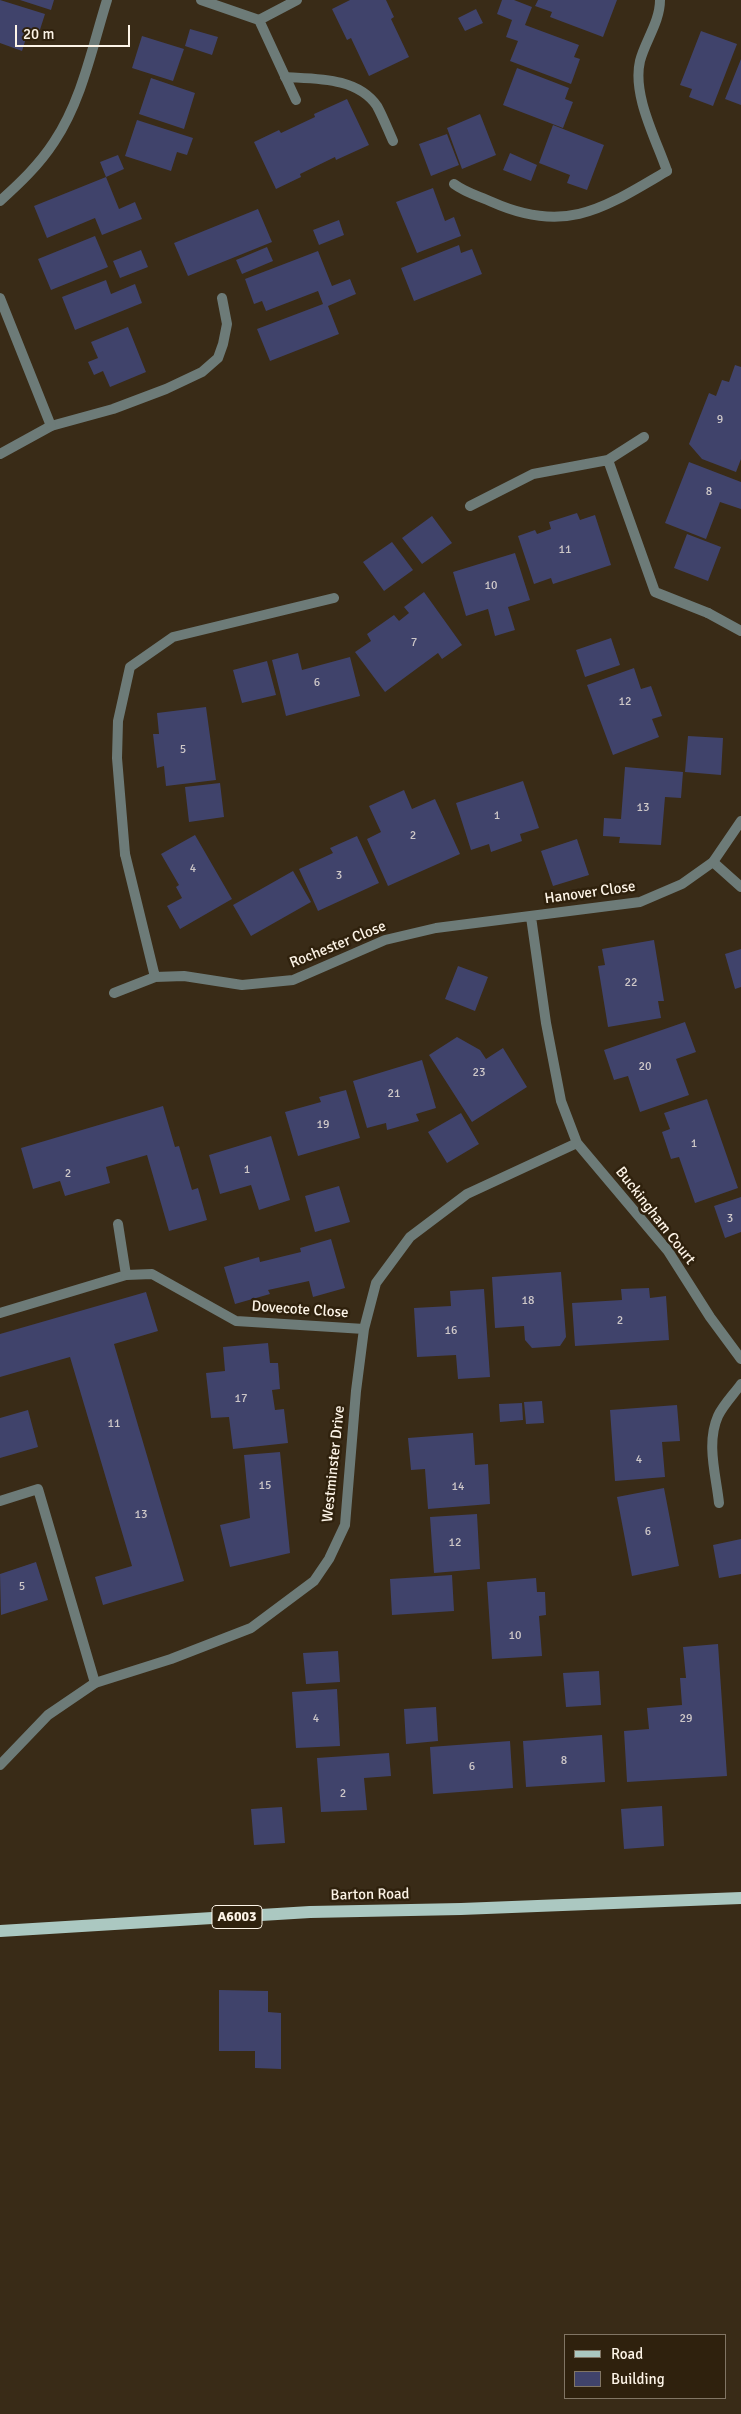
<!DOCTYPE html>
<html>
<head>
<meta charset="utf-8">
<style>
	body { margin:0 }
	#map { position:relative; width:741px; height:2414px; overflow:hidden; background:#392b17; font-family:Signika,sans-serif }
	canvas { display:block }
	.legend { position:absolute; left:564px; top:2334px; width:162px; height:65px; box-sizing:border-box; background:#2f210d; border:1px solid #817564; margin:0; padding:6px 9px; list-style:none; font-size:15px; color:#fdf4e7 }
	.legend li { display:flex; align-items:center; gap:10px; height:25px }
	.legend b { width:25px; border:1px solid #817564 }
	.scale { position:absolute; left:15px; top:25px; width:115px; height:22px; box-sizing:border-box; border:2px solid #fdf4e7; border-top:0; padding-left:6px; font-size:15px; line-height:18px; white-space:nowrap; color:#fdf4e7; -webkit-text-stroke:4px #2f210d; paint-order:stroke }
</style>
</head>
<body>
<div id="map">
<canvas width="741" height="2414"></canvas>
<ul class="legend">
<li><b style="height:6px;background:#abc8c1"></b>Road</li>
<li><b style="height:14px;background:#40436b"></b>Building</li>
</ul>
<div class="scale">20 m</div>
</div>
<script>
const g = document.querySelector('canvas').getContext('2d');
g.lineJoin = 'round';
function fillPath(path, color) { g.fillStyle = color; g.fill(path, 'evenodd'); }
function stroke(path, color, width, dash) { g.strokeStyle = color; g.lineWidth = width; g.lineCap = dash ? 'butt' : 'round'; g.setLineDash(dash || []); g.stroke(path); }
function drawText(font, color, halo, rows, align = 'center') {
  g.font = font + ' Signika,sans-serif'; g.lineWidth = 5; g.setLineDash([]); g.textBaseline = 'middle'; g.strokeStyle = halo; g.fillStyle = color; for (const [text, x, y, turn = 0] of rows) {
    g.save(); g.translate(x, y); g.rotate((+turn || 0) * Math.PI / 180); g.textAlign = isNaN(turn) ? turn : align; if (halo) g.strokeText(text, 0, 0); g.fillText(text, 0, 0); g.restore();
  }
}
fillPath(new Path2D(`
	M0 0 45 14 37 39 27 35 22 51 0 43Z
	M20 0H54L51 10Z
	M350 0H386L394 17 391 19 409 57 369 76 351 38 347 40 332 9Z
	M502 0H514L532 7 525 25 579 45 574 57 580 59 571 84 510 61 518 41 506 37 512 20 497 14Z
	M538 0H617L603 37 550 17 552 12 535 6Z
	M476 9 483 23 465 31 458 18Z
	M190 29 218 37 212 55 185 46Z
	M701 31 737 44 713 106 689 97 692 89 680 85Z
	M142 36 184 49 173 81 132 68Z
	M741 59V105L725 99Z
	M517 68 569 88 565 99 573 102 563 128 503 105Z
	M151 78 195 93 184 129 139 114Z
	M347 99 369 145 336 160 335 157 300 174 301 177 276 189 254 142 279 130 281 133 315 117 314 114Z
	M480 114 496 155 462 169 447 128Z
	M137 120 193 138 187 155 177 152 171 171 125 156Z
	M553 125 604 145 587 190 567 183 570 175 539 163Z
	M447 134 459 165 431 176 419 144Z
	M510 153 537 165 531 181 503 170Z
	M118 155 124 169 106 177 100 162Z
	M106 177 119 209 135 202 142 219 102 235 95 218 47 238 34 206Z
	M433 188 445 221 454 217 461 236 417 253 396 202Z
	M258 209 272 242 188 276 174 243Z
	M339 220 344 235 319 245 313 230Z
	M95 236 108 267 51 290 38 259Z
	M459 245 461 253 472 249 482 274 414 301 401 268Z
	M267 247 273 261 242 274 236 260Z
	M141 250 148 267 120 278 113 261Z
	M318 251 332 286 350 279 356 294 328 306 339 334 270 361 257 329 323 304 318 291 266 311 262 301 254 304 245 279Z
	M106 280 111 294 135 284 142 303 75 330 62 297Z
	M128 327 146 372 110 387 103 371 94 375 88 362 98 358 91 342Z
	M735 365 741 367V459L736 472 702 459 689 444 709 393 716 396 722 380 729 382Z
	M689 462 741 482V509L720 502 706 539 665 523Z
	M577 513 580 520 595 515 611 565 553 584 551 578 534 584 518 536 535 530 537 534 551 529 549 522Z
	M432 516 452 543 422 564 402 538Z
	M687 534 721 547 708 581 674 568Z
	M392 542 413 570 384 591 363 562Z
	M515 553 530 600 508 607 515 630 495 636 488 609 466 616 453 572Z
	M424 592 462 645 442 659 438 653 385 692 355 652 371 641 367 634 394 615 399 621 409 613 404 607Z
	M611 638 620 665 585 677 576 650Z
	M298 653 302 670 350 657 360 696 286 716 272 660Z
	M267 661 276 695 242 703 233 670Z
	M634 668 641 689 651 686 662 716 652 719 659 737 613 755 587 685Z
	M206 707 216 780 166 786 164 766 157 768 153 734H159L157 713Z
	M688 736 723 738 721 775 685 772Z
	M625 767 683 772 681 798 665 797 661 845 619 843 620 837 603 836 604 818 621 819Z
	M523 781 539 828 520 834 522 841 491 852 489 844 471 850 456 803Z
	M220 783 224 817 189 822 185 787Z
	M404 790 412 809 435 799 460 854 388 886 367 839 381 832 369 806Z
	M195 835 232 899 180 929 167 906 182 898 176 887 179 885 161 854Z
	M357 836 379 883 318 911 299 869 333 853 330 848Z
	M577 839 589 875 553 886 541 851Z
	M293 871 311 902 251 936 233 905Z
	M654 940 664 1001H658L661 1018 608 1027 598 966 605 965 602 949Z
	M741 949V987L735 989 725 954Z
	M458 966 488 977 475 1011 445 999Z
	M685 1022 696 1052 676 1059 689 1095 640 1112 628 1076 614 1080 604 1050Z
	M457 1037 480 1050 486 1059 503 1048 527 1087 472 1122 429 1055Z
	M422 1060 436 1108 416 1114 419 1121 387 1130 386 1123 367 1128 353 1081Z
	M346 1090 360 1138 298 1156 285 1112 321 1102 319 1097Z
	M707 1099 738 1188 695 1203 679 1157 671 1159 662 1132 670 1129 664 1113Z
	M163 1106 175 1147 179 1146 192 1190 198 1188 207 1220 169 1231 147 1155 106 1167 110 1183 65 1196 60 1181 33 1189 21 1148Z
	M461 1113 479 1144 447 1163 428 1132Z
	M271 1136 290 1200 259 1210 251 1185 220 1194 209 1155Z
	M339 1186 350 1222 315 1232 305 1196Z
	M741 1197V1232L725 1238 714 1206Z
	M331 1239 345 1288 313 1297 309 1281 268 1290 270 1294 235 1304 224 1267 259 1257 260 1262 301 1252 300 1248Z
	M561 1272 566 1337 560 1346 532 1348 525 1340 524 1326 495 1328 492 1277Z
	M649 1288 650 1298 666 1296 669 1340 575 1346 572 1303 622 1300 621 1289Z
	M484 1289 490 1377 458 1379 456 1355 417 1357 414 1308 451 1306 450 1291Z
	M146 1292 158 1331 114 1344 184 1581 103 1605 95 1577 132 1566 70 1357 0 1377V1334Z
	M268 1343 270 1363H278L280 1389 272 1390 275 1410 284 1409 288 1443 233 1449 229 1417 211 1418 206 1373 225 1371 223 1347Z
	M542 1401 544 1423 526 1424 524 1402Z
	M522 1403 523 1420 500 1422 499 1404Z
	M677 1405 680 1441 662 1442 665 1477 615 1481 610 1410Z
	M28 1410 38 1447 0 1458V1418Z
	M473 1433 475 1465 488 1464 490 1504 428 1509 425 1469 411 1470 408 1438Z
	M280 1452 290 1553 230 1567 220 1525 250 1518 244 1455Z
	M664 1488 679 1566 632 1576 617 1497Z
	M477 1514 480 1569 434 1573 430 1517Z
	M741 1539V1574L719 1578 713 1545Z
	M36 1562 48 1600 1 1615 0 1574Z
	M452 1575 454 1611 392 1615 390 1579Z
	M536 1578 537 1592H545L546 1615 539 1616 542 1656 492 1659 487 1582Z
	M718 1644 727 1776 627 1782 624 1731 649 1729 647 1708 682 1705 680 1678H686L683 1647Z
	M338 1651 340 1682 306 1684 303 1653Z
	M599 1671 601 1705 566 1707 563 1673Z
	M337 1689 340 1746 296 1748 292 1692Z
	M436 1707 438 1741 406 1744 404 1709Z
	M602 1735 605 1782 526 1787 523 1741Z
	M510 1741 513 1788 433 1794 430 1747Z
	M389 1753 391 1776 364 1778 367 1810 321 1812 317 1758Z
	M662 1806 664 1846 624 1849 621 1809Z
	M282 1807 285 1843 254 1845 251 1809Z
	M219 1990 268 1991V2012L281 2013V2069L255 2068V2051H219Z`), '#40436b');
stroke(new Path2D(`
	M285 77C316 79 357 77 377 106 383 117 388 130 393 141
	M454 184C466 193 479 196 492 202 566 235 604 208 667 171
	M0 454 51 426 113 409 166 389 202 372 218 358 223 344 227 324 222 298
	M608 460 655 592 708 613
	M470 506 533 474 608 460 644 437
	M125 854 117 758 118 721 130 667 173 637 334 598
	M713 862 741 887
	M0 1313 126 1275 118 1224
	M0 1501 38 1489 95 1683
	M719 1503C716 1475 706 1443 718 1416 723 1405 734 1394 741 1384`), '#6d7b78', 10);
stroke(new Path2D(`
	M201 0 259 20 296 100
	M660 0C660 22 645 41 640 61 632 95 656 139 667 171
	M259 20 297 0
	M0 201C20 183 39 165 54 142 82 100 92 48 107 0
	M0 298 51 426
	M708 613 741 631
	M125 854 155 977
	M531 917 546 1023 561 1101 577 1143 668 1251 710 1317 741 1359
	M114 993 155 977 184 976 242 985 293 980 385 940 436 928 640 902 682 884 713 862 741 821
	M126 1275 152 1274 236 1321 364 1329
	M0 1765 48 1715 95 1683 171 1659 251 1628 314 1581 329 1559 345 1525 356 1391 364 1329 376 1283 410 1237 467 1194 577 1143`), '#6d7b78', 10);
stroke(new Path2D(`
	M0 1931 310 1912 461 1909 741 1898`), '#abc8c1', 12);
drawText('12px', '#cec8c8', null, [
	["9",720,420],
	["8",709,492],
	["11",565,550],
	["10",491,586],
	["7",414,643],
	["6",317,683],
	["12",625,702],
	["5",183,750],
	["13",643,808],
	["1",497,816],
	["2",413,836],
	["4",193,869],
	["3",339,876],
	["22",631,983],
	["20",645,1067],
	["23",479,1073],
	["21",394,1094],
	["19",323,1125],
	["1",694,1144],
	["1",247,1170],
	["2",68,1174],
	["3",730,1219],
	["18",528,1301],
	["2",620,1321],
	["16",451,1331],
	["17",241,1399],
	["11",114,1424],
	["4",639,1460],
	["15",265,1486],
	["14",458,1487],
	["13",141,1515],
	["6",648,1532],
	["12",455,1543],
	["5",22,1587],
	["10",515,1636],
	["4",316,1719],
	["29",686,1719],
	["8",564,1761],
	["6",472,1767],
	["2",343,1794]
]);
for (const [x, y, w] of [
	[237,1917,50]
]) { const box = new Path2D(); box.roundRect(x - w / 2, y - 11.5, w, 23, 4); g.fillStyle = '#2f210d'; g.fill(box); stroke(box, '#fdf4e7', 1); }
drawText('bold 14px', '#fdf4e7', null, [
	["A6003",237,1917]
]);
drawText('15px', '#fdf4e7', '#2f210d', [
	["Hanover Close",590,893,-8],
	["Rochester Close",338,945,-22],
	["Buckingham Court",655,1216,52],
	["Dovecote Close",300,1310,4],
	["Westminster Drive",334,1464,-84],
	["Barton Road",370,1895,-1]
]);
</script>
</body>
</html>
